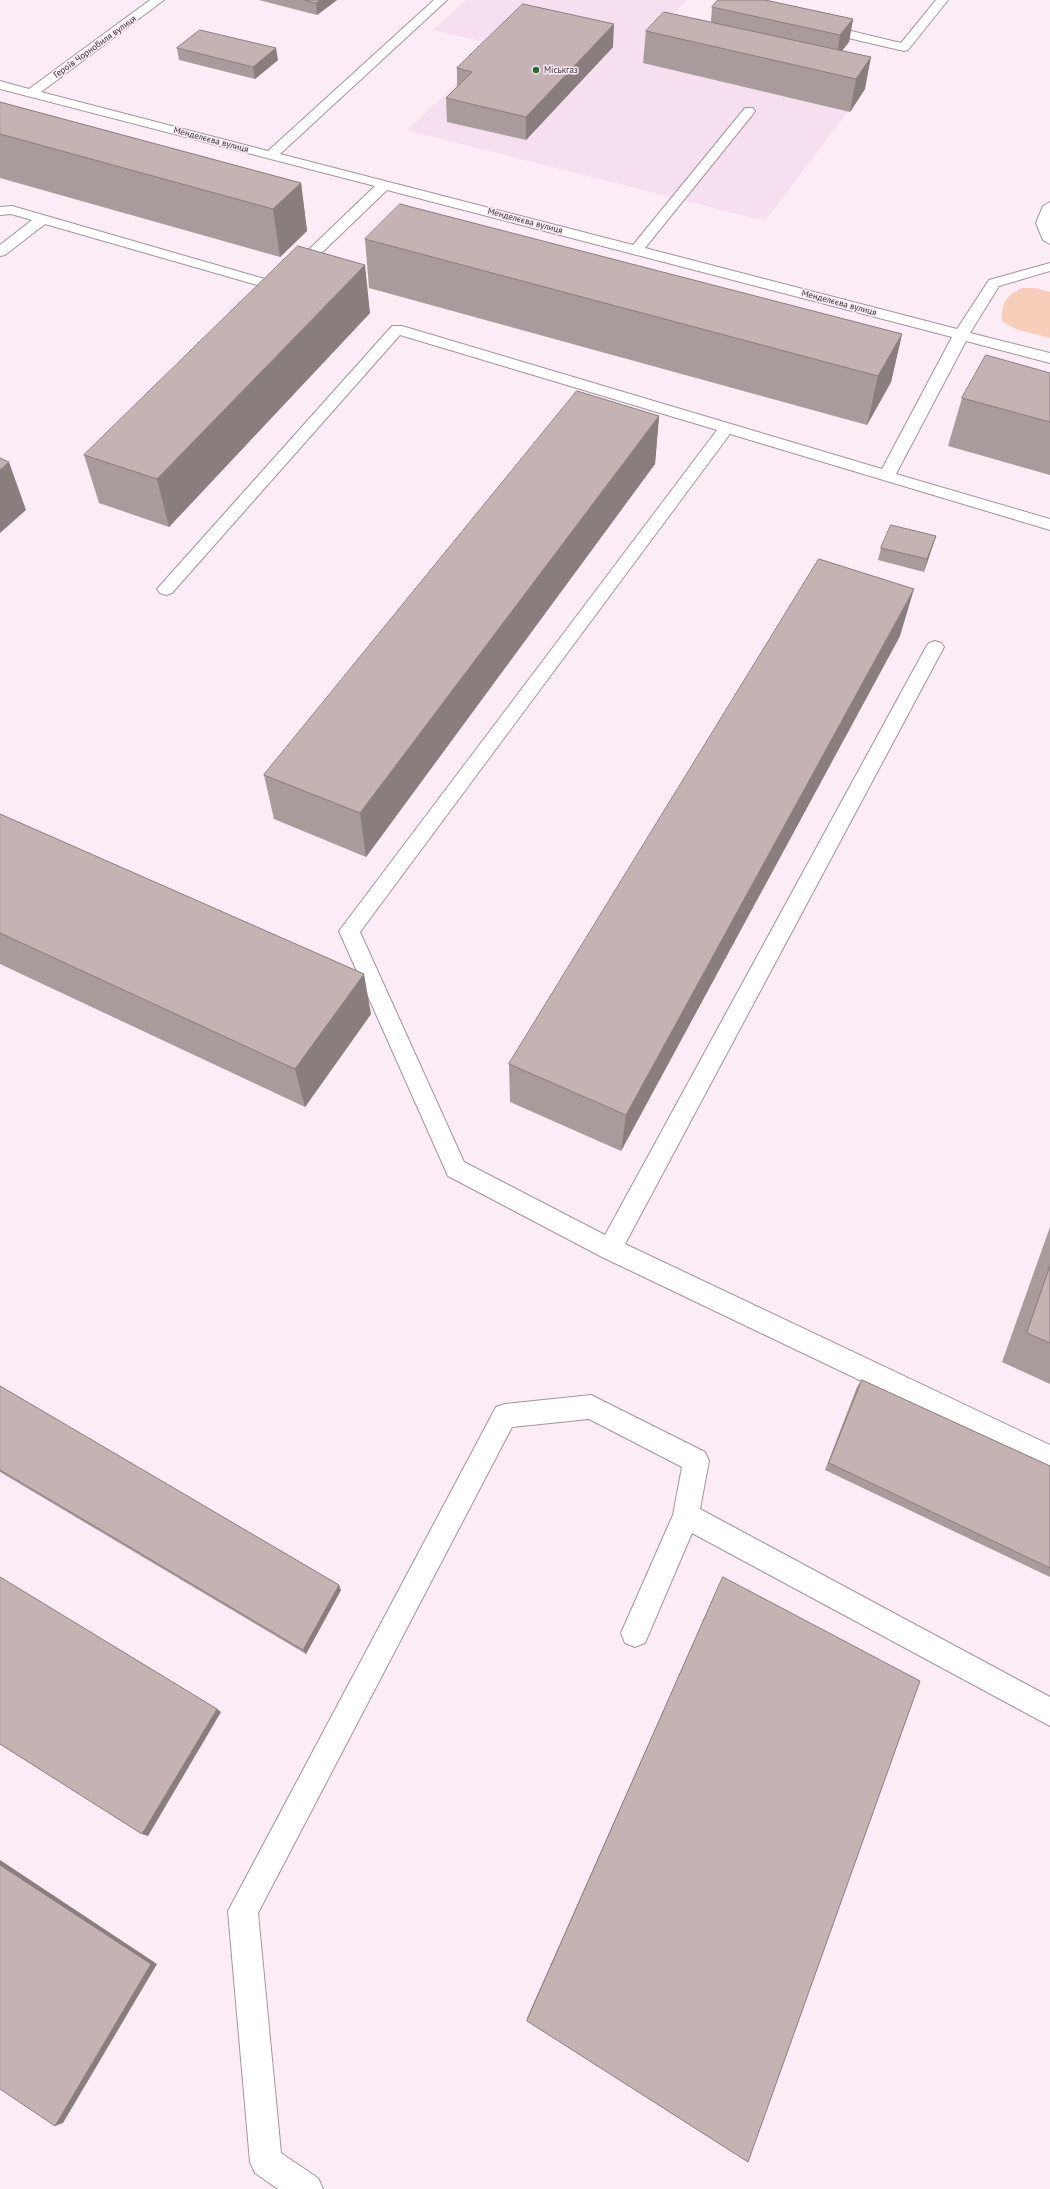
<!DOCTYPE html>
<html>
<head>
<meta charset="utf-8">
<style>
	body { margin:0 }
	canvas { display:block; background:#fcecf6 }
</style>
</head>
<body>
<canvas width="1050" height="2189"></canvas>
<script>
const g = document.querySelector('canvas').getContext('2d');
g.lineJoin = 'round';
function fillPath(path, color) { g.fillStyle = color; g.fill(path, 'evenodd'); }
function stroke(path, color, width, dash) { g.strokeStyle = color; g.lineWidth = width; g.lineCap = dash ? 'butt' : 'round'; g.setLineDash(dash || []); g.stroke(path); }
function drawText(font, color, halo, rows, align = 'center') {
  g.font = font + ' "PT Sans",sans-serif'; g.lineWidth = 3; g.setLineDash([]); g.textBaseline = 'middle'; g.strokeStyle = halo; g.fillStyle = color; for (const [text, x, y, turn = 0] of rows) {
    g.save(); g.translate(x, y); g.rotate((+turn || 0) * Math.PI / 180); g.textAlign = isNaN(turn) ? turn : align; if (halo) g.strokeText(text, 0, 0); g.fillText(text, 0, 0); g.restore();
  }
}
fillPath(new Path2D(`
	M466 0H687L648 40 865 89 765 221 407 130 497 45 433 30Z`), '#f6dfee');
fillPath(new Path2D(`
	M1023 288H1035L1050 292V338L1018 330 1002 321C1001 303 1006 295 1023 288Z`), '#f8ceba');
const minor = new Path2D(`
	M150 0H164L41 92 268 151 434 0H447L280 154 633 245 745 108H753L755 111 753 114 645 248 957 329 989 280 1050 263V271L999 286 970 333 1050 353V363L966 341 896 474 1050 519V530L730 434 360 932 464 1162 605 1235 926 647 929 643 935 641 941 643 944 647 625 1244 1050 1445V1471L602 1257 448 1176 339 931 717 430 400 335 172 593 166 595 160 593 157 589 392 326H402L882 469 952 337 387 190 283 290 278 291 45 224 5 255 0 256V245L32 220 11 214 0 215V207L12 206 275 282 375 186 0 89V81L29 89Z
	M936 0H948L908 50 904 51 818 31 816 28 822 24 901 43Z
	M1050 202V244L1043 240 1036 223 1043 206Z
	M591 1395 705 1452 709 1461 700 1509 1050 1697V1726L692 1533 645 1643 635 1647 625 1643 621 1633 673 1515 682 1467 589 1419 512 1427 258 1913 281 2153 318 2178 323 2189H278L255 2173 250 2162 228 1911 496 1407 505 1404Z`);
stroke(minor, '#a4959e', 2);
fillPath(minor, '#fff');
fillPath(new Path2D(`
	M259 0H337L317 15Z
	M712 7 853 19 849 42 842 51 865 89 850 112 643 63 646 31 711 22Z
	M613 47 526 140 447 122 446 98 457 87V68Z
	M177 48 278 60 255 79 179 60Z
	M0 102 301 183 307 231 280 257 0 178Z
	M365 239 902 334 891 382 867 425 369 288Z
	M370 313 169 527 99 503 84 455Z
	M1050 373V475L948 446 962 398Z
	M659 416 655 464 366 857 274 819 264 775Z
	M936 536 924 572 878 560 881 548Z
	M900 636 621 1151 510 1102 509 1064Z
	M0 814 371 1014 305 1107 0 964Z
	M1050 1227V1384L1002 1362Z
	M862 1380 1050 1466V1577L825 1470 857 1387Z
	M0 1386 341 1590 306 1654 0 1472Z
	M723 1577 527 2021V2018L718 1587Z`), '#a99a9b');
fillPath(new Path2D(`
	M320 0H337L317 15 316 3Z
	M853 19 849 42 836 58 840 35Z
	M614 24 613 47 526 140V117Z
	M276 48 278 60 255 79 253 67Z
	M871 57 865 89 850 112 856 79Z
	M301 183 307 231 280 257 273 209Z
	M365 265 370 313 169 527 157 479Z
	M902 334 891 382 867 425 878 376Z
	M659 416 655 464 366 857 360 813Z
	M9 462 26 510 0 533V470Z
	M936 536 924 572 927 559Z
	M914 589 900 636 621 1151 626 1115Z
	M364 974 371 1014 305 1107 295 1069Z
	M339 1585 341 1590 306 1654 303 1650Z
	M217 1709 221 1712 148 1836 142 1834Z
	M0 1860 157 1964 63 2123 55 2126 0 1865Z`), '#8a7d7e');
const building = new Path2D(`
	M305 0H320L316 3Z
	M718 0H765L853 19 840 35 712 7Z
	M523 4 614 24 526 117 446 98 472 72 457 68Z
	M664 12 871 57 856 79 646 31Z
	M200 30 276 48 253 67 177 48Z
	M0 102 301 183 273 209 0 134Z
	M400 204 902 334 878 376 365 239Z
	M298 246 365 265 157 479 84 455Z
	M986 355 1050 373V422L962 398Z
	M577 391 659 416 360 813 264 775Z
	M0 458 9 462 0 470Z
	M891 525 936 536 927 559 881 548Z
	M819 559 914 589 626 1115 509 1064Z
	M0 814 364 974 295 1069 0 933Z
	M1050 1266V1343L1027 1333Z
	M862 1380 1050 1466V1568L829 1463Z
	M0 1386 339 1585 303 1650 0 1470Z
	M0 1577 217 1709 142 1834 0 1744Z
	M723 1577 920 1681 748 2162 527 2021Z
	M0 1865 151 1964 55 2126 0 2089Z`);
fillPath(building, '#c5b3b4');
stroke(building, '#8a7d7e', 1);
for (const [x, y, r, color] of [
	[536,70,4,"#276933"]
]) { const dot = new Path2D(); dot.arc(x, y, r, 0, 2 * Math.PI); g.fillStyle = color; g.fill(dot); stroke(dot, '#fcecf6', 1.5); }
drawText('9px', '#383236', '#fcecf6', [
	["Героїв Чорнобиля вулиця",95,47,-36],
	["Менделєєва вулиця",211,140,15],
	["Менделєєва вулиця",525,221,15],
	["Менделєєва вулиця",839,303,15]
]);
drawText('9px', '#383236', '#fcecf6', [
	["Міськгаз",544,70]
], 'left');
</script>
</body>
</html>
